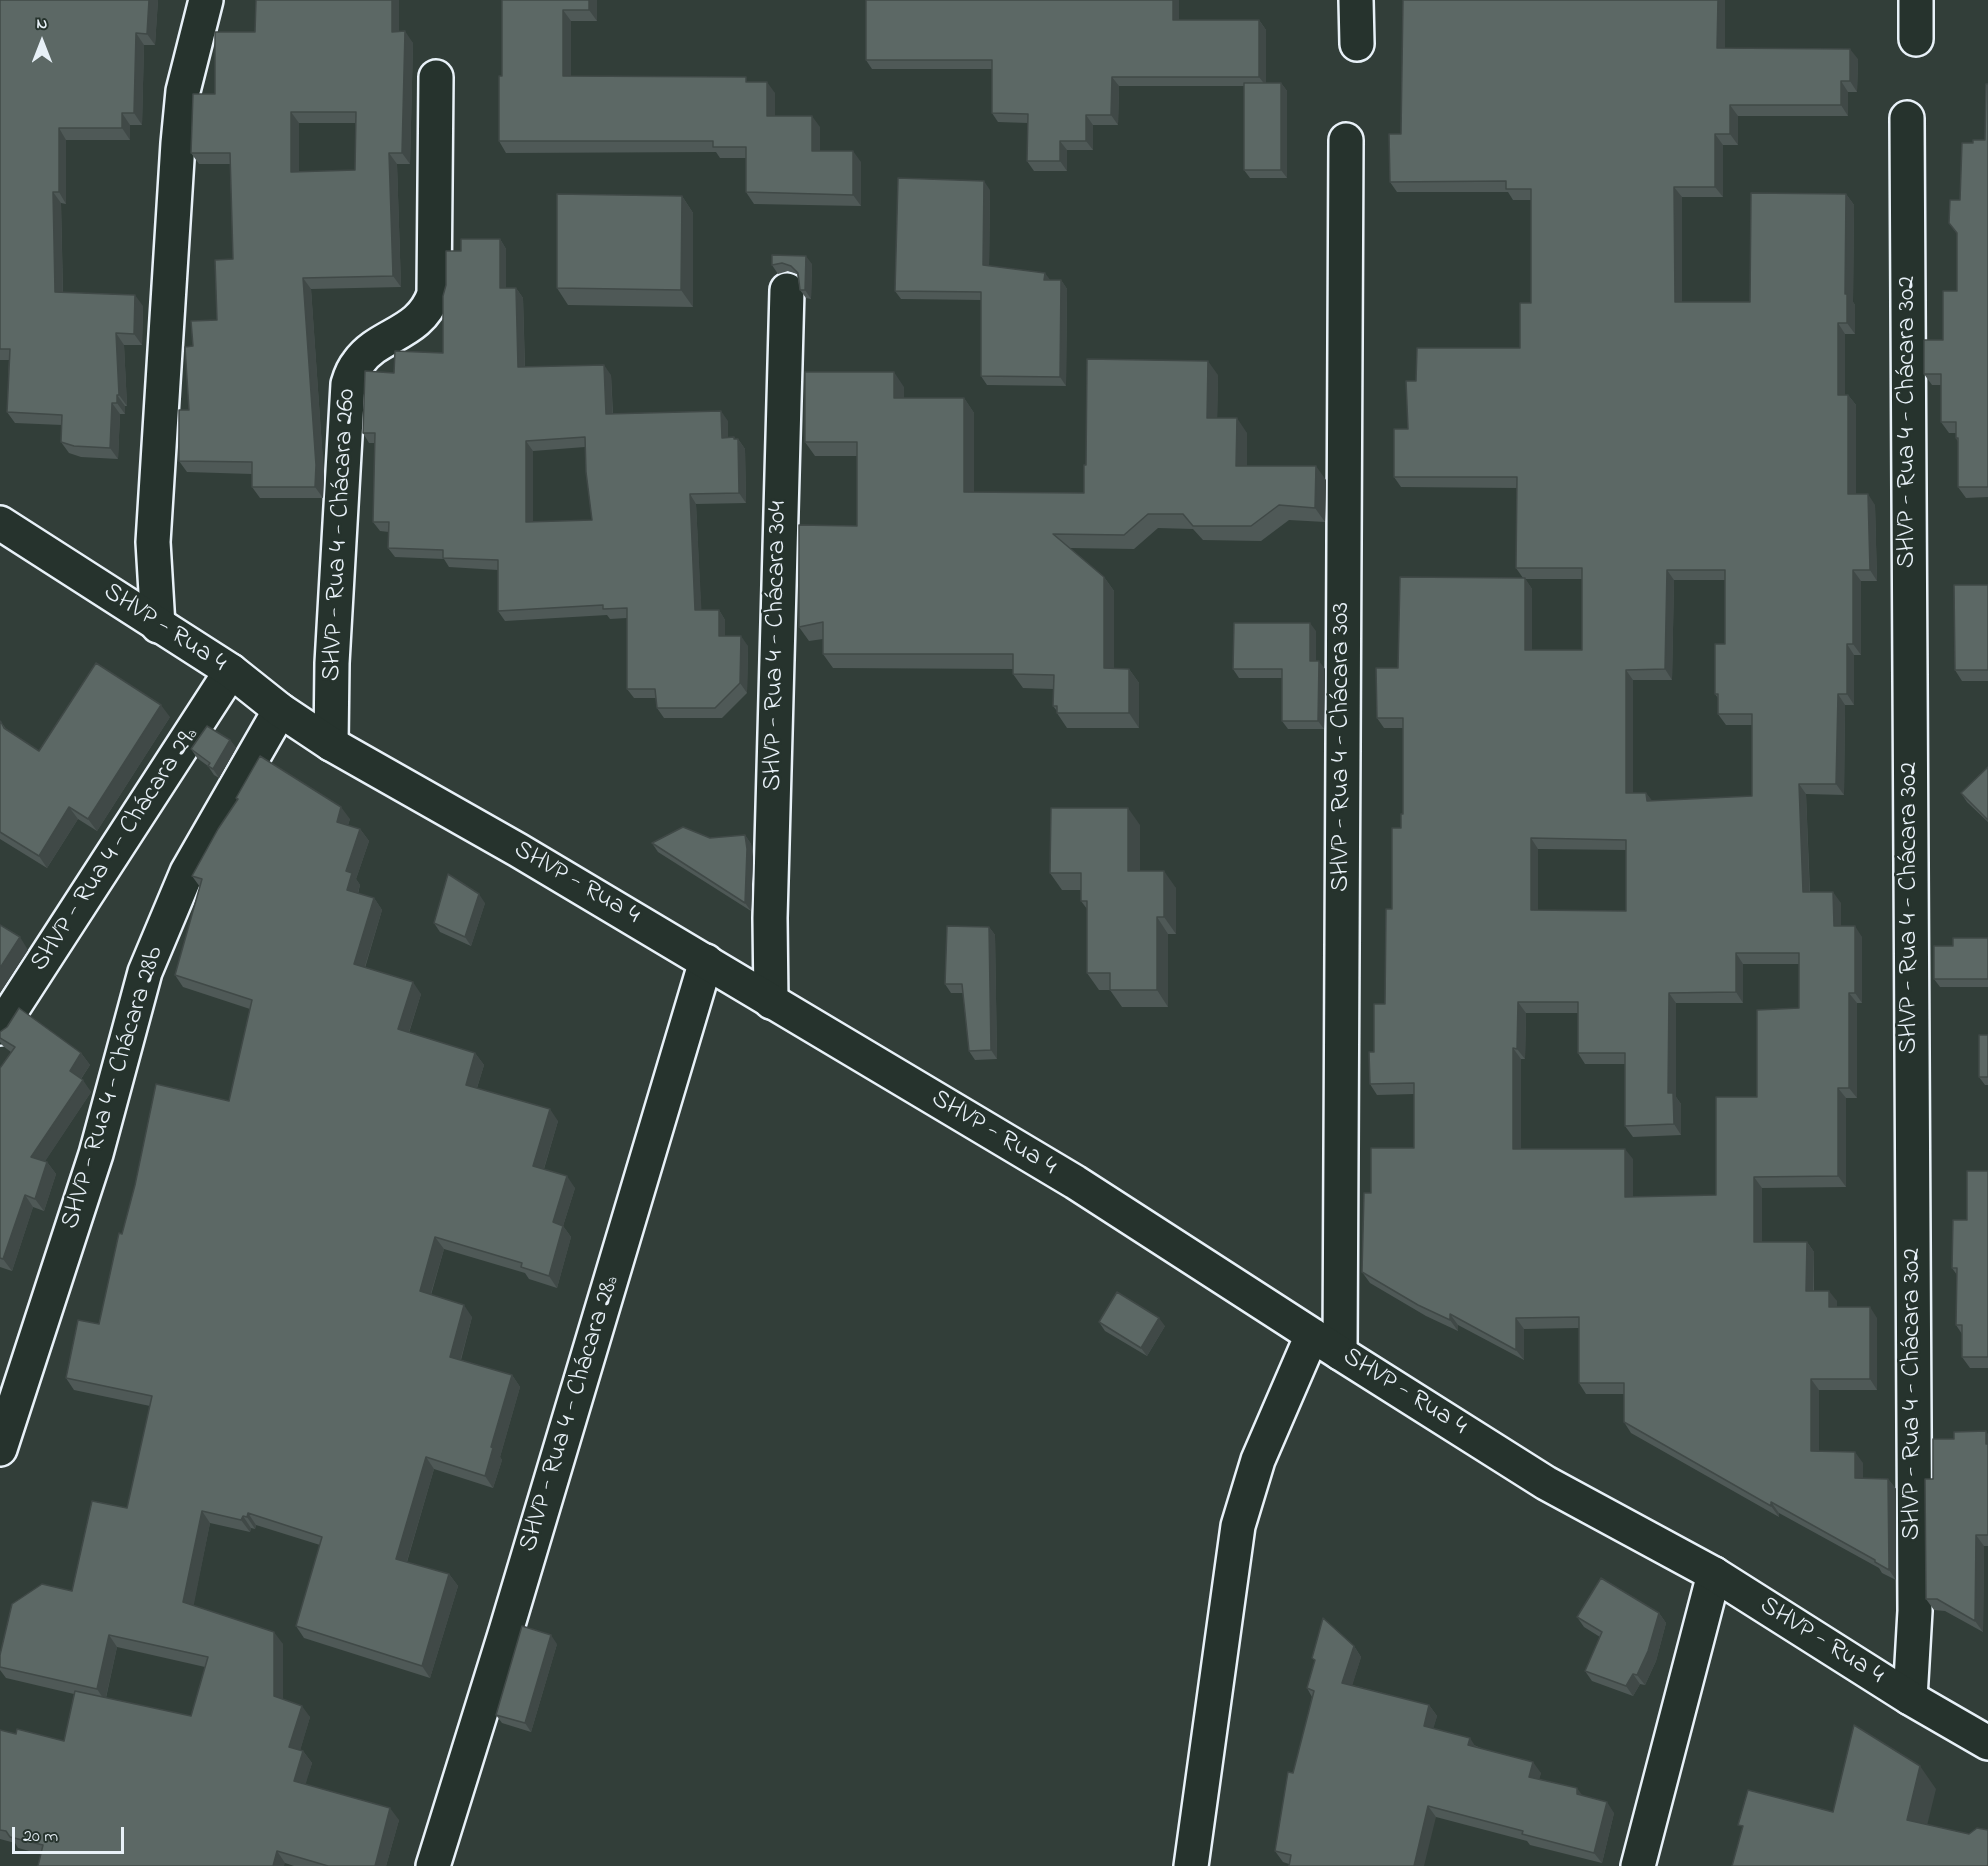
<!DOCTYPE html>
<html>
<head>
<meta charset="utf-8">
<style>
	body { margin:0 }
	#map { position:relative; width:1988px; height:1866px; overflow:hidden; background:#323e39; font-family:"Indie Flower",sans-serif }
	canvas { display:block }
	.north { position:absolute; left:12px; top:12px; width:60px; height:60px; -webkit-text-stroke:4px #26332d; paint-order:stroke; rotate:0deg; font-size:16px; font-weight:700; line-height:24px; text-align:center; color:#e8f1f8 }
	.north::after { content:''; display:block; margin:auto; width:21px; height:27px; background:#e8f1f8; clip-path:polygon(50% 0,100% 100%,50% 72%,0 100%) }
	.scale { position:absolute; left:12px; top:1827px; width:112px; height:27px; box-sizing:border-box; border:3px solid #e8f1f8; border-top:0; padding-left:8px; font-size:18px; line-height:21px; white-space:nowrap; color:#e8f1f8; -webkit-text-stroke:4px #26332d; paint-order:stroke }
</style>
</head>
<body>
<div id="map">
<canvas width="1988" height="1866"></canvas>
<div class="north">N</div>
<div class="scale">20 m</div>
</div>
<script>
const g = document.querySelector('canvas').getContext('2d');
g.lineJoin = 'round';
function stroke(path, color, width, dash) { g.strokeStyle = color; g.lineWidth = width; g.lineCap = dash ? 'butt' : 'round'; g.setLineDash(dash || []); g.stroke(path); }
function fillPath(path, color) { g.fillStyle = color; g.fill(path, 'evenodd'); }
function drawText(font, color, halo, rows, align = 'center') {
  g.font = font + ' "Indie Flower",sans-serif'; g.lineWidth = 5; g.setLineDash([]); g.textBaseline = 'middle'; g.strokeStyle = halo; g.fillStyle = color; for (const [text, x, y, turn = 0] of rows) {
    g.save(); g.translate(x, y); g.rotate((+turn || 0) * Math.PI / 180); g.textAlign = isNaN(turn) ? turn : align; if (halo) g.strokeText(text, 0, 0); g.fillText(text, 0, 0); g.restore();
  }
}
const minor = new Path2D(`
	M1356 0 1357 44
	M1916 39V0
	M1907 118 1915 1611 1910 1698
	M158 626 153 542 178 143 183 91 206 0
	M331 744 332 663 348 384C350 377 353 369 358 363 379 333 420 335 434 294L436 77
	M771 1002 770 918 787 290
	M0 1028 231 671
	M1340 1353 1346 140
	M0 1449 96 1154 145 972 187 872 280 710
	M433 1866 506 1631 706 961
	M1638 1866 1714 1574`);
const tertiary = new Path2D(`
	M0 523 231 671 280 710 331 744 518 850 1075 1182 1340 1353 1546 1483 1714 1574 1910 1698 1988 1743
	M1191 1866 1238 1526 1258 1460 1312 1335`);
stroke(minor, '#e8f1f8', 38);
stroke(tertiary, '#e8f1f8', 38);
stroke(minor, '#26332d', 33);
stroke(tertiary, '#26332d', 33);
fillPath(new Path2D(`
	M0 0H158L155 45H144L142 125H130V140H66V204L61 203 63 292 143 306 142 345H124L127 406H125V414H120L118 459 81 457 69 453 61 442 62 425 15 423 7 412 9 360H0Z
	M399 0V32L413 43 410 164H397L401 287 311 289 324 476 323 498H260L252 487V474L187 472 179 461 189 410 193 346 217 320 233 259 230 164H199L191 153 215 94 255 32ZM299 123H355V170L299 172Z
	M502 0H597V21H571V76L750 82 775 93V116L820 127V151L861 162V206L754 204 746 192V158H720L716 152 506 153 499 141 502 76Z
	M1179 0V20H1259L1266 30V83H1281L1287 91V178H1250L1244 170V86H1119L1118 125H1093V150H1067V171H1034L1027 161 1028 123 998 122 992 113V69H872L866 60Z
	M1725 48 1858 59 1857 92H1848V116H1738V145H1723V197H1682V302H1750L1846 194 1854 205 1853 302 1855 305V334H1845V395H1848L1856 405V494L1875 505 1877 581H1861V655H1854V705H1845L1844 795 1806 794 1810 892 1841 903V926L1862 937V1003H1857V1098H1846V1187L1762 1188V1242H1807L1814 1252V1291L1837 1301V1307L1877 1318V1390H1819V1451L1863 1463V1478L1888 1479 1896 1489V1580L1882 1573 1879 1568 1779 1513V1517L1631 1433 1624 1422V1394H1586L1579 1383V1328L1524 1329V1360L1458 1325V1331L1426 1316 1370 1283 1362 1272 1371 1193 1414 1148V1094L1377 1095 1370 1084 1374 1052 1385 1004 1392 909 1403 814V728H1384L1377 718 1398 668 1523 578 1516 568 1517 488 1401 487 1394 477 1408 429 1416 381 1520 348 1531 303V200H1513L1508 192H1397L1390 182 1401 134ZM1525 579H1582V650H1532V589ZM1674 580H1725V644L1715 694 1718 698V714L1726 725H1752V796L1652 801 1646 793H1633V680H1672ZM1538 849 1626 850V911L1538 910ZM1743 964H1799V1008L1757 1097 1716 1195 1633 1197V1159L1521 1149V1059H1525L1526 1013H1578V1053L1585 1064H1625V1126L1633 1137 1681 1135V1104L1676 1097V1003H1743Z
	M1988 84V497L1966 498 1958 487V442L1956 438V433H1949L1941 422V385H1932L1924 374 1943 340 1957 291V234L1949 223 1960 200 1973 143 1985 140Z
	M990 190 989 266 1050 280H1061L1067 289 1066 386 987 385 981 376V300L901 299 895 291Z
	M682 196 693 213V307L568 305 557 288Z
	M500 239 506 249V288H516L523 298 525 367 611 375 613 414 728 421V438L734 437 735 439H738L745 449 746 503 696 504 701 610H719L725 620V636L748 646 747 693 722 718H664L657 708 656 698H634L627 689V618L610 619 607 615 505 621 498 611V570L449 567 444 559 395 557 388 548 389 532 380 531 373 522 375 443H369L363 433 394 373 443 353 461 251ZM585 447 592 520 533 522V451Z
	M772 255 812 264 811 299 806 298 800 290 797 274 788 271 778 274 772 265Z
	M1218 375 1217 418 1247 433V466L1326 480 1325 522 1289 520 1261 541 1203 540 1193 529 1158 528 1134 549 1070 548 1104 577 1114 591V668L1129 669 1139 683V728H1067L1057 713V711L1053 706V689L1023 688 1013 674V669L833 668 823 654V639L809 641 799 627 857 526V456H815L805 442 904 387V398H964L974 413V492L1084 493 1086 465Z
	M1988 585V681H1962L1955 670Z
	M1316 631V661L1325 669 1324 729H1288L1282 721V678H1239L1233 669Z
	M170 717 97 831 78 819 47 868 0 839V721L7 730 39 751Z
	M230 740 236 748 219 778 214 775 208 766 197 758 191 749Z
	M1988 767V822L1967 802 1961 793Z
	M236 798 350 819 348 825 360 829 369 841 356 879 360 885 358 894 374 898 382 910 365 968 421 994 409 1033 475 1053 484 1065 477 1088 558 1121 544 1169 575 1188 563 1226 571 1237 557 1288 529 1279 525 1273 444 1249 431 1295 472 1317 461 1360 512 1375 520 1387 500 1457 502 1460 493 1488 434 1469 407 1562 449 1574 458 1586 430 1678 304 1638 296 1626 320 1545 256 1525 255 1529 251 1528 250 1532 210 1523 193 1606 283 1644V1699L310 1717 300 1750 303 1751 312 1763 305 1784 399 1820 386 1866H294L285 1863 41 1854 18 1848 15 1843 0 1839V1730L16 1734 64 1741 74 1694 6 1678 0 1670V1655L72 1591 127 1508 150 1406 74 1390 66 1378 99 1324 122 1234 229 1101 250 1009 183 987 175 975 200 887 192 876 237 800ZM117 1647 205 1667 191 1716 106 1698Z
	M1140 825V871L1176 888V934H1168V1007H1122L1110 990H1099L1087 973V909L1081 901V890H1062L1050 873Z
	M745 835 751 844 753 857 751 911 658 852 652 843Z
	M485 903 471 946 440 932 434 923Z
	M989 927 995 935 997 1059 975 1060 969 1051 963 993H951L945 984Z
	M1988 938V987H1940L1934 979 1953 946Z
	M0 1032 81 1053 90 1065 81 1079 91 1092 45 1161 47 1162 56 1174 44 1211 33 1207 12 1271 0 1267V1068L11 1052 3 1046 0 1042Z
	M1988 1035V1085H1985L1979 1077Z
	M1988 1171V1368H1970L1962 1357V1334L1956 1325 1957 1275 1952 1268 1967 1220Z
	M1099 1322 1165 1326 1147 1356 1105 1331Z
	M1988 1434V1546H1984L1983 1632 1945 1611 1934 1610 1926 1599 1933 1479 1954 1439Z
	M1659 1613 1666 1623 1656 1661 1645 1685 1640 1684 1633 1696 1592 1681 1585 1671 1600 1637 1584 1627 1577 1617Z
	M557 1644 531 1732 502 1723 496 1715Z
	M1354 1646 1361 1657 1352 1685 1429 1705 1437 1716 1433 1728 1541 1773 1539 1779 1583 1796 1614 1813 1602 1863 1530 1845 1527 1841 1436 1817 1289 1864 1283 1862 1275 1851 1312 1697 1307 1688 1315 1661 1312 1658Z`), '#4f5957');
fillPath(new Path2D(`
	M149 0H158L155 45 147 34Z
	M392 0H399V43L392 32Z
	M589 0H597V21L589 10Z
	M1173 0H1179V30L1173 20Z
	M1718 0H1725V59L1717 48Z
	M563 10 571 21V87L563 76Z
	M1259 20 1266 30V86L1259 77Z
	M405 31 413 43 410 164 402 153Z
	M136 33 144 45 142 125 134 113Z
	M1850 49 1858 59 1857 92 1850 81Z
	M1112 77 1119 86 1118 125 1111 115Z
	M1841 81 1848 92V116L1841 105Z
	M767 82 775 93V127L767 116Z
	M1281 83 1287 91V178L1281 170Z
	M1730 105 1738 116V145L1730 134Z
	M291 112 299 123V183L291 172Z
	M122 113 130 125V140L122 128Z
	M1086 115 1093 125V150L1086 141Z
	M812 116 820 127V162L812 151Z
	M59 128 66 140V204L59 192Z
	M1715 134 1723 145V197L1715 187Z
	M1060 141 1067 150V171L1060 161Z
	M853 151 861 162V206L853 195Z
	M389 153 397 164 401 287 393 276Z
	M984 181 990 190 989 273 983 265Z
	M1674 187 1682 197V313L1675 302Z
	M53 192 61 203 63 303 55 292Z
	M1846 194 1854 205 1853 302 1855 305V334L1847 323 1845 294Z
	M682 196 693 213V307L681 290Z
	M500 239 506 249V298L500 288Z
	M806 256 812 264 811 299 805 290Z
	M1045 273 1051 281 1044 280Z
	M303 278 311 289 324 476 323 498 315 487Z
	M1061 280 1067 289 1066 386 1060 377Z
	M516 288 523 298 525 376 518 367Z
	M135 295 143 306 142 345 134 334Z
	M1838 323 1845 334V405L1838 395Z
	M116 333 124 345 127 406 119 395Z
	M1208 361 1218 375 1217 433 1207 418Z
	M604 365 611 375 613 424 606 414Z
	M894 372 904 387V413L894 398Z
	M117 395 125 406V414L117 403Z
	M1848 395 1856 405V505L1848 494Z
	M964 398 974 413V506L964 492Z
	M112 403 120 414 118 459 110 448Z
	M721 411 728 421V448L722 438Z
	M1237 418 1247 433V480L1236 466Z
	M734 437 739 444 738 439 745 449 746 503 739 493Z
	M526 441 533 451V531L526 522Z
	M1316 466 1326 480 1325 522 1315 508Z
	M690 494 696 504 702 620 695 610Z
	M1868 494 1875 505 1877 581 1870 570Z
	M1667 570 1674 580 1672 680 1665 669Z
	M1853 570 1861 581V655L1853 644Z
	M1104 577 1114 591V682L1104 668Z
	M1525 578 1532 589V661L1525 650Z
	M719 610 725 620V646L719 636Z
	M1310 623 1316 631V669L1310 661Z
	M741 636 748 646 747 693 740 683Z
	M1847 644 1854 655V705L1847 694Z
	M1319 661 1325 669 1324 729 1318 721Z
	M1129 669 1139 683V728L1129 713Z
	M1626 670 1633 680V803L1626 793Z
	M1838 694 1845 705 1844 795 1836 784Z
	M161 705 170 717 97 831 88 819Z
	M230 740 236 748 219 778 213 769Z
	M1799 784 1806 794 1810 903 1803 892Z
	M1646 793 1654 803 1647 801Z
	M69 807 78 819 47 868 39 856Z
	M341 807 350 819 345 834 337 822Z
	M1128 808 1140 825V888L1128 871Z
	M360 829 369 841 356 879 360 885 355 902 347 890 346 871Z
	M745 835 751 844 753 857 751 911 745 903Z
	M1531 838 1538 849V921L1531 910Z
	M1164 871 1176 888V934L1164 917Z
	M1833 892 1841 903V937L1834 926Z
	M479 894 485 903 471 946 465 937Z
	M374 898 382 910 362 976 354 964Z
	M1157 917 1168 934V1007L1157 990Z
	M1855 926 1862 937V1003L1855 993Z
	M989 927 995 935 997 1059 991 1050Z
	M20 937 28 950 0 993V968Z
	M1736 953 1743 964V1003L1736 992Z
	M413 982 421 994 406 1041 398 1029Z
	M1669 993 1676 1003V1097L1681 1104V1135L1674 1124 1668 1093Z
	M1849 993 1857 1003V1098L1849 1088Z
	M1518 1002 1526 1013 1525 1059 1517 1049Z
	M1513 1048 1521 1059V1159L1513 1149Z
	M81 1053 90 1065 78 1083 70 1071Z
	M475 1053 484 1065 474 1097 466 1085Z
	M83 1080 91 1092 40 1169 31 1157Z
	M1838 1088 1846 1098V1187L1838 1176Z
	M550 1109 558 1121 541 1178 533 1166Z
	M1625 1149 1633 1159V1208L1625 1197Z
	M47 1162 56 1174 44 1211 35 1199Z
	M567 1176 575 1188 563 1226 571 1237 557 1288 549 1276 553 1222Z
	M1754 1177 1762 1188V1252L1754 1242Z
	M25 1195 33 1207 12 1271 3 1259Z
	M435 1237 444 1249 428 1303 420 1291Z
	M1807 1242 1814 1252 1813 1301 1806 1291Z
	M1829 1291 1837 1301V1318L1829 1307Z
	M464 1305 472 1317 458 1369 450 1357Z
	M1870 1307 1877 1318V1390L1870 1379Z
	M1450 1314 1458 1325V1331L1450 1320Z
	M1159 1318 1165 1326 1147 1356 1141 1348Z
	M1516 1318 1524 1329V1360L1516 1350Z
	M512 1375 520 1387 500 1457 502 1460 493 1488 485 1476 491 1447Z
	M1811 1379 1819 1390V1462L1811 1451Z
	M1986 1431 1988 1434V1447L1986 1444Z
	M1855 1452 1863 1463V1488L1855 1478Z
	M426 1457 434 1469 404 1571 396 1559Z
	M1888 1479 1896 1489V1580L1889 1570Z
	M1771 1502 1779 1513V1517L1771 1506Z
	M202 1511 210 1523 192 1614 183 1602Z
	M248 1513 256 1525 255 1529 247 1517Z
	M243 1516 251 1528 250 1532 241 1520Z
	M1976 1535 1984 1546 1983 1632 1975 1621Z
	M449 1574 458 1586 430 1678 422 1666Z
	M1659 1613 1666 1623 1656 1661 1645 1685 1637 1675Z
	M274 1632 283 1644V1708L274 1696Z
	M109 1635 117 1647 105 1701 97 1689Z
	M551 1635 557 1644 531 1732 525 1723Z
	M1354 1646 1361 1657 1350 1693 1342 1683Z
	M1633 1674 1640 1684 1633 1696 1626 1686Z
	M1429 1705 1437 1716 1431 1737 1424 1726Z
	M302 1706 310 1717 298 1758 289 1747Z
	M1470 1738 1477 1749 1468 1745Z
	M303 1751 312 1763 303 1793 294 1781Z
	M1533 1762 1541 1773 1537 1788 1529 1777Z
	M1920 1766 1936 1789 1923 1842 1907 1820Z
	M1577 1788 1585 1799 1577 1794Z
	M1607 1802 1614 1813 1602 1863 1594 1853Z
	M1428 1806 1436 1817 1424 1866H1414Z
	M390 1808 399 1820 386 1866H375Z
	M277 1851 285 1863 284 1866H273Z`), '#404947');
const building = new Path2D(`
	M0 0H149L147 34 136 33 134 113H122V128H59V192H53L55 292 135 295 134 334 116 333 119 395H117V403H112L110 448 74 446 61 442 62 415 7 412 10 349H0Z
	M256 0H392V32L405 31 402 153H389L393 276 303 278 316 465 315 487H252V462L179 461V410H189L185 347 193 346 191 321 217 320 215 260 233 259 230 153H191L193 94H215V32H255ZM291 112H356L355 170 291 172Z
	M502 0H589V10H563V76L746 77V82H767V116H812V151H853V195L746 192V147H713V141H499V76H502Z
	M866 0H1173V20H1259V77H1112L1111 115H1086V141H1060V161H1027L1028 114 992 113V60H866Z
	M1403 0H1718L1717 48 1850 49V81H1841V105H1730V134H1715V187H1674L1675 302H1750L1751 193 1846 194 1845 294H1847V323H1838V395H1848V494H1868L1870 570H1853V644H1847V694H1838L1836 784H1799L1803 892H1833L1834 926H1855V993H1849V1088H1838V1176L1754 1177V1242H1807L1806 1291H1829V1307H1870V1379H1811V1451L1855 1452V1478L1888 1479 1889 1570 1875 1562V1560L1771 1502V1506L1624 1422V1383H1579V1317L1516 1318V1350L1450 1314V1320L1418 1305 1362 1272 1364 1193H1371V1148H1414V1083L1370 1084 1369 1052H1374V1004H1385L1386 909H1392V828H1401V814H1403V718H1377L1376 668H1398L1400 577 1525 578V650H1582V568H1516L1517 477H1394V429H1408L1406 381H1416L1417 348H1520V303H1531V189H1506V181L1390 182 1389 134H1401ZM1667 570H1725V644H1715V694H1718V714H1752V796L1647 801 1646 793H1626V670L1665 669ZM1531 838 1626 840V911L1531 910ZM1736 953H1799V1008L1757 1010V1097H1716V1195L1625 1197V1149H1513V1048L1517 1049 1518 1002H1578V1053H1625V1126L1674 1124 1673 1093H1668L1669 993 1736 992Z
	M1244 83H1281V170H1244Z
	M1986 84H1988V487H1958V438H1956V422H1941V374H1924V340H1943V291H1957V233L1949 223 1950 200H1960L1962 143H1973V140H1985Z
	M898 178 984 181 983 265 1045 273 1044 280H1061L1060 377 981 376V292L895 291Z
	M557 194 682 196 681 290 557 288Z
	M461 239H500V288H516L518 367 604 365 606 414 721 411 722 438 734 437V439H738L739 493 690 494 695 610H719V636H741L740 683 715 708H657L655 689H627V608L603 609V605L498 611V560L443 558V550L388 548 389 522H373L375 433H363L365 371 394 373 395 351 443 353V296L446 285V251H461ZM585 437 586 472 592 520 526 522V441Z
	M772 255 806 256 805 290H800L798 273 791 266 782 263 772 265Z
	M1087 359 1208 361 1207 418H1237L1236 466H1316L1315 508 1279 505 1251 526H1193L1183 514H1148L1124 535 1053 534 1104 577V668L1129 669V713H1057V706H1053L1054 675 1013 674V654H823V622L799 627V525L857 526V442H805V372H894V398H964V492L1084 493V465H1086Z
	M1954 585H1988V670H1955Z
	M1234 623H1310V661H1319L1318 721H1282V669H1233Z
	M96 663 161 705 88 819 69 807 39 856 0 832V721L1 722 4 728 39 751Z
	M207 726 230 740 213 769 208 766 210 763 191 749Z
	M260 756 341 807 337 822 360 829 346 871 352 873 347 890 374 898 354 964 413 982 398 1029 475 1053 466 1085 550 1109 533 1166 567 1176 553 1222 563 1226 549 1276 521 1267 522 1263 435 1237 420 1291 464 1305 450 1357 512 1375 491 1447 493 1448 485 1476 426 1457 396 1559 449 1574 422 1666 296 1626 322 1537 248 1513 247 1517 243 1516 241 1520 202 1511 183 1602 274 1632V1696L302 1706 289 1747 303 1751 294 1781 390 1808 375 1866H328L277 1851 273 1866H38L43 1845 10 1837 6 1831 0 1830V1730L16 1734 17 1729 64 1741 75 1691 191 1716 208 1657 109 1635 97 1689 0 1667V1655L12 1604 42 1584 72 1591 92 1501 127 1508 152 1396 66 1378 78 1320 99 1324 119 1233 122 1234 135 1185 156 1084 229 1101 252 1000 175 975 202 879 192 876 218 829 238 799 236 798Z
	M1988 767V820L1961 793Z
	M1051 808H1128V871H1164V917H1157V990H1110V973H1087V901H1081V873H1050Z
	M683 827 710 838 745 835 747 849 745 903 652 843Z
	M448 874 479 894 465 937 434 923Z
	M0 925 20 937 0 968Z
	M947 926 989 927 991 1050 969 1051 962 984H945Z
	M1953 938H1988V979H1934V946H1953Z
	M19 1008 81 1053 70 1071 83 1080 31 1157 47 1162 35 1199 25 1195 3 1259 0 1258V1068L15 1047 0 1038V1032L7 1027Z
	M1979 1035H1988V1077H1979Z
	M1967 1171H1988V1357H1962V1325H1956L1957 1268H1952L1953 1220H1967Z
	M1117 1292 1159 1318 1141 1348 1099 1322Z
	M1986 1431V1444H1988V1535H1976L1975 1621 1937 1599H1926L1925 1479H1933V1439H1954V1432Z
	M1601 1578 1659 1613 1648 1651 1637 1675 1633 1674 1626 1686 1585 1671 1602 1632 1577 1617Z
	M1323 1618 1354 1646 1342 1683 1429 1705 1424 1726 1470 1738 1468 1745 1533 1762 1529 1777 1577 1788V1794L1607 1802 1594 1853 1522 1834 1523 1831 1428 1806 1414 1866H1289L1291 1855 1275 1851 1288 1772 1293 1773 1314 1691 1307 1688 1315 1660 1312 1658Z
	M522 1626 551 1635 525 1723 496 1715Z
	M1854 1725 1920 1766 1907 1820 1969 1834 1977 1828 1988 1830V1866H1732L1743 1826 1738 1825 1748 1790 1833 1812Z`);
fillPath(building, '#5c6865');
stroke(building, '#404947', 1.5);
drawText('26px', '#e8f1f8', '#26332d', [
	["SHVP - Rua 4 - Chácara 302",1909,422,-90],
	["SHVP - Rua 4 - Chácara 260",341,535,-87],
	["SHVP - Rua 4",164,629,33],
	["SHVP - Rua 4 - Chácara 304",777,646,-89],
	["SHVP - Rua 4 - Chácara 303",1343,747,-90],
	["SHVP - Rua 4 - Chácara 29ª",116,850,-57],
	["SHVP - Rua 4",576,884,30],
	["SHVP - Rua 4 - Chácara 302",1911,908,-90],
	["SHVP - Rua 4 - Chácara 28b",114,1088,-73],
	["SHVP - Rua 4",993,1134,31],
	["SHVP - Rua 4",1404,1393,32],
	["SHVP - Rua 4 - Chácara 302",1914,1394,-90],
	["SHVP - Rua 4 - Chácara 28ª",571,1414,-73],
	["SHVP - Rua 4",1821,1642,32]
]);
</script>
</body>
</html>
